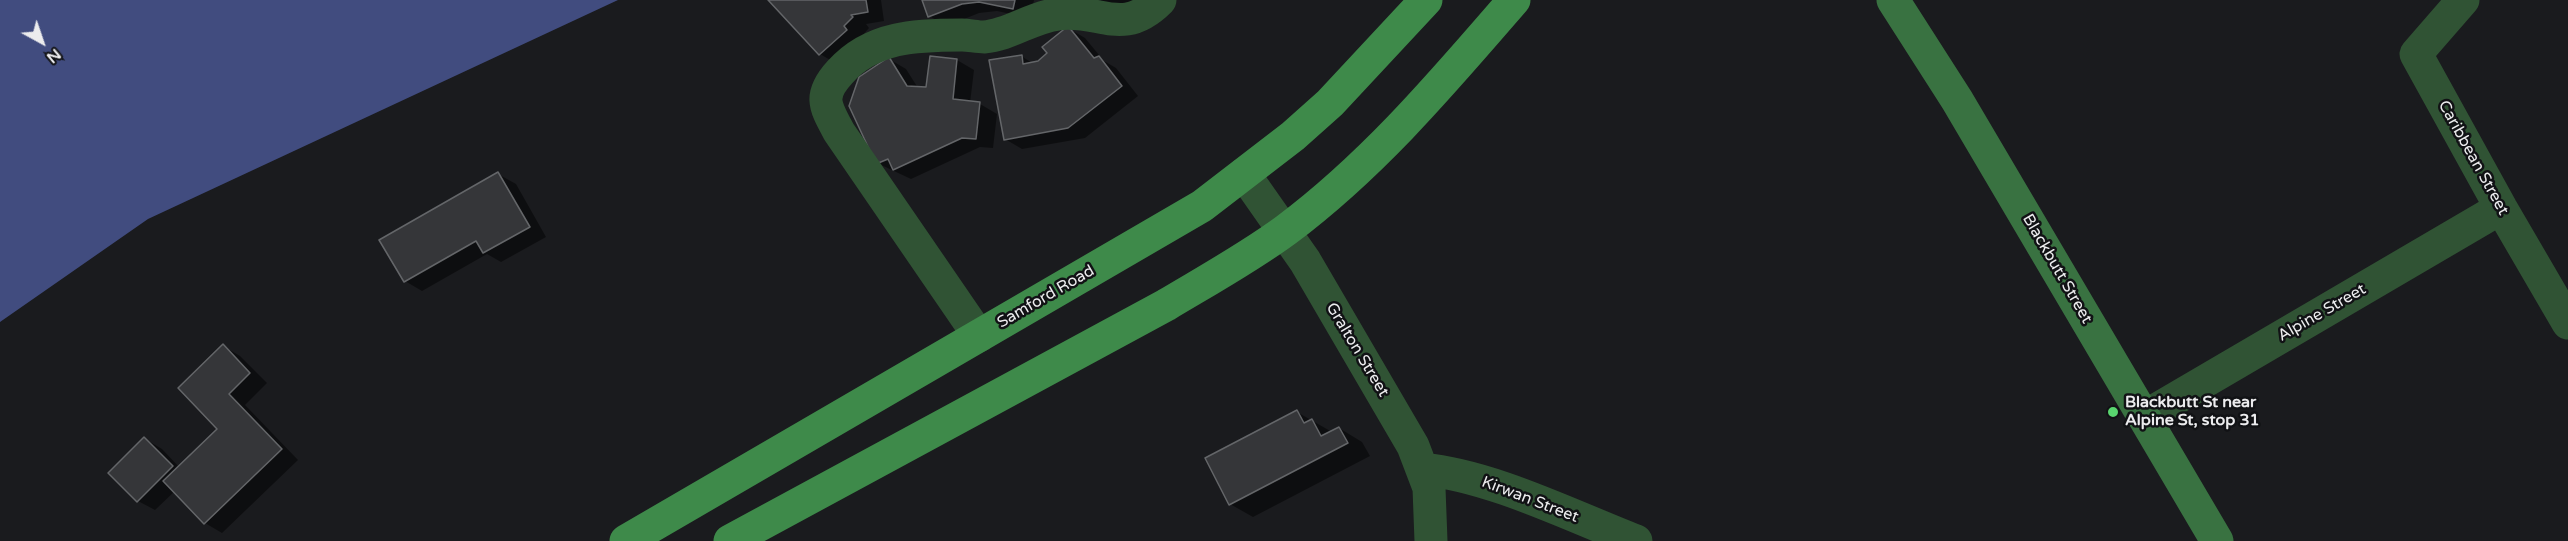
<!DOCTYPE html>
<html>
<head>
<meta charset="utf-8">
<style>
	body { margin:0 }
	#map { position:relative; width:2568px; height:541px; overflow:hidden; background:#1a1b1e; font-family:"Varela Round",sans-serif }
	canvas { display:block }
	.north { position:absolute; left:12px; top:12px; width:60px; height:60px; -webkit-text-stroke:4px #111215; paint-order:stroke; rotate:140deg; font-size:16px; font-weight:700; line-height:24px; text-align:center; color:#ececee }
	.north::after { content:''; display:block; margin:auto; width:21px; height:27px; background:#ececee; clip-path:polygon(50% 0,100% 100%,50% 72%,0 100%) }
</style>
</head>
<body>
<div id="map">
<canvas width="2568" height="541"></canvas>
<div class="north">N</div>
</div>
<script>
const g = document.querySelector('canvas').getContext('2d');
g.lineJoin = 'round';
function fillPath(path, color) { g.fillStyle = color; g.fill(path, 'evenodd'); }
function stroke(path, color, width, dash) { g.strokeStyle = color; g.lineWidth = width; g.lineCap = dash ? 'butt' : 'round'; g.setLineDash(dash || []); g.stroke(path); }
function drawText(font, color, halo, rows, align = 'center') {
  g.font = font + ' "Varela Round",sans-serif'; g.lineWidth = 5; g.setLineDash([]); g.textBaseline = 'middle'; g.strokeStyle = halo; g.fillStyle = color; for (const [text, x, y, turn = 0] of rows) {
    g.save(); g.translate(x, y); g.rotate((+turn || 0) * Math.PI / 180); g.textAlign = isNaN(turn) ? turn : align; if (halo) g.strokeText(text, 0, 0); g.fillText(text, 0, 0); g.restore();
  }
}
fillPath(new Path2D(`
	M0 0H618L148 219 0 322Z`), '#414c7f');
fillPath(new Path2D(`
	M771 0H881L884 21 866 24 869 28 837 64 820 54Z
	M923 0H1034L1030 18 997 11 979 13 947 26 929 16Z
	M1101 0H1147L1119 13 1102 3Z
	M1068 28 1085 38 1104 61 1116 68 1138 96 1085 138 1022 149 1005 139 1021 56 1034 64 1038 63 1049 53Z
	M889 59 906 69 918 88 927 89 957 60 974 70 970 103 980 104 997 114 993 148 980 147 911 179 877 163Z
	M498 174 516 184 546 237 501 262 487 254 422 291 405 281Z
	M223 346 240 356 267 383 245 405 298 460 222 533 205 523 175 491 155 510 138 501 145 439 162 449 179 467 219 429Z
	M1297 412 1332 432 1339 428 1362 442 1370 456 1253 517 1230 504Z`), '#0007');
const building = new Path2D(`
	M768 0H866L868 12 851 15 853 17 844 26 847 30 819 55Z
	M922 0H1015L1013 9 979 2 962 4 928 17Z
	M1068 26 1094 58 1099 56 1122 86 1068 128 1004 140 989 60 1022 55 1023 64 1038 61 1047 53 1042 47Z
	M930 56 957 59 953 99 980 102 976 139 962 138 893 170 888 159 876 164 849 106 859 77 889 57 907 86 926 87Z
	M498 172 530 227 483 253 476 241 404 282 379 240Z
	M223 344 250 373 229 394 282 449 204 524 163 481 217 429 178 388Z
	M1297 410 1304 423 1312 419 1321 436 1339 427 1348 443 1229 505 1205 458Z
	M144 437 173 466 137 502 108 473Z`);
fillPath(building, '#353639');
stroke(building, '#646669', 1.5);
stroke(new Path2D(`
	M2463 0 2416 54 2501 208 2568 323
	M1244 174 1305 261 1413 446 1429 488 1431 541
	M979 336 839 132C825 106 818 96 840 72 872 36 917 35 962 35 969 35 977 37 984 37 1010 35 1032 17 1058 14 1100 8 1122 38 1160 0
	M2144 417 2501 208
	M1422 469C1492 476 1569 515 1636 541`), '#305334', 33);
stroke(new Path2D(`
	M1893 0 1957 100 2217 541`), '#397241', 33);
stroke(new Path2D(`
	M626 541 1202 206 1293 136 1330 103 1426 0
	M730 541 1166 305C1206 281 1248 258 1286 230 1373 165 1443 82 1514 0`), '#3e8a4a', 33);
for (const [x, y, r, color] of [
	[2113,412,6,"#59d56f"]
]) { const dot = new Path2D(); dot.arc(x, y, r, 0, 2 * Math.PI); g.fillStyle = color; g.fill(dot); stroke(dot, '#111215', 2); }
drawText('16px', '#ececee', '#111215', [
	["Caribbean Street",2473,158,61],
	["Blackbutt Street",2057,269,60],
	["Samford Road",1046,297,-30],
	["Alpine Street",2322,313,-30],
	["Gralton Street",1357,350,59],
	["Kirwan Street",1530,500,21]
]);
drawText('bold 16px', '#ececee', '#111215', [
	["Blackbutt St near",2125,403],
	["Alpine St, stop 31",2125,421]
], 'left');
</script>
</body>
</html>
